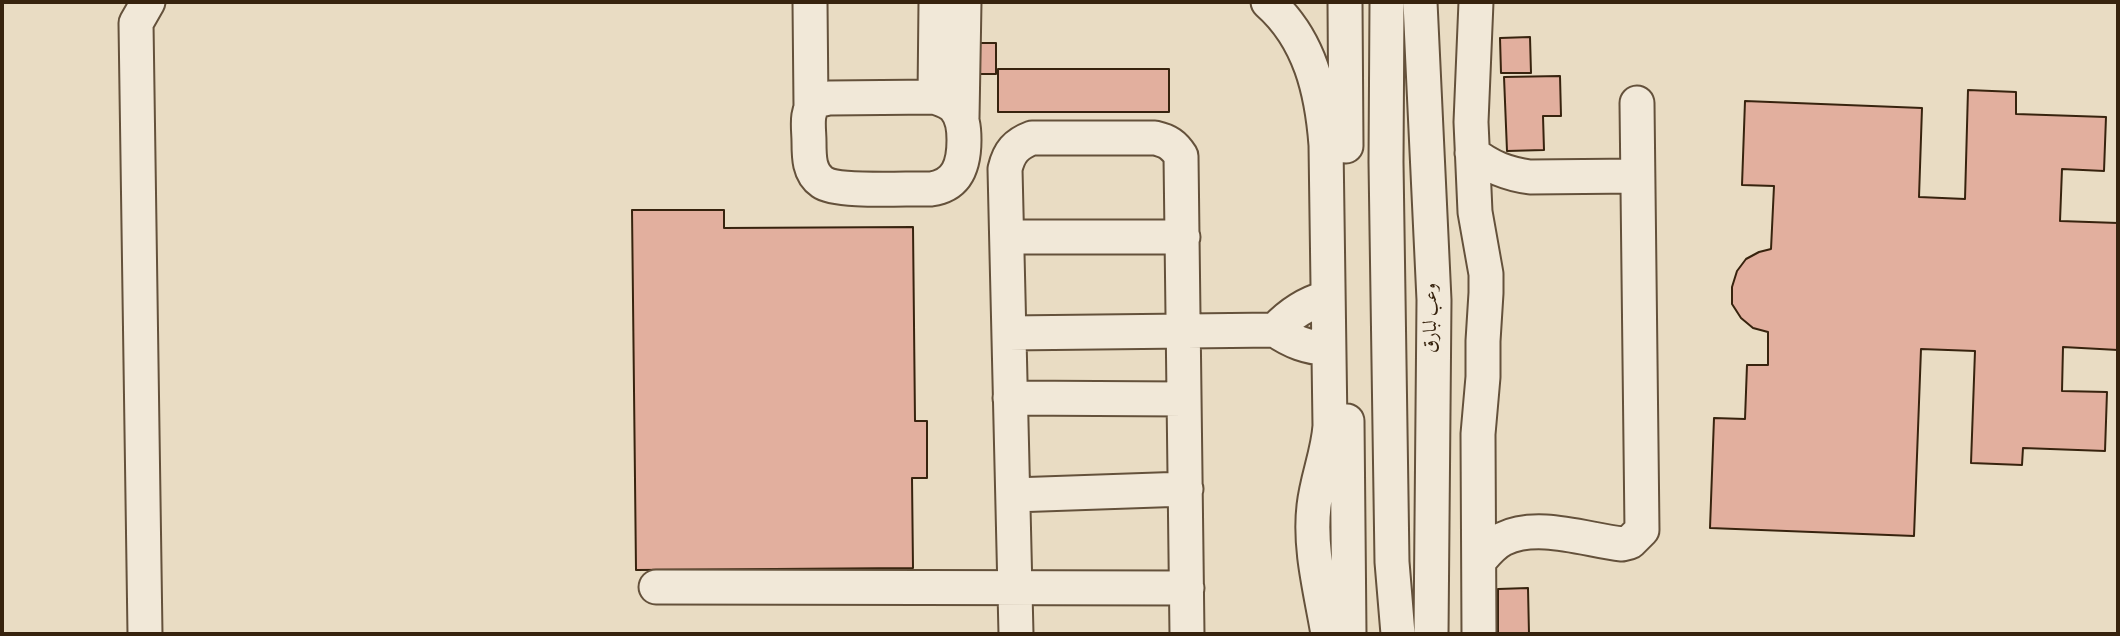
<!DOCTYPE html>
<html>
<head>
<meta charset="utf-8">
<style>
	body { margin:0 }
	#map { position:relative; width:2120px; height:636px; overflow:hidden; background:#e9dcc3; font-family:Vollkorn,serif }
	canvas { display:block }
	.frame { position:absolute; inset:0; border:4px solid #37230e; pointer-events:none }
</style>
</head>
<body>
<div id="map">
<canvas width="2120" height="636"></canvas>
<div class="frame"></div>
</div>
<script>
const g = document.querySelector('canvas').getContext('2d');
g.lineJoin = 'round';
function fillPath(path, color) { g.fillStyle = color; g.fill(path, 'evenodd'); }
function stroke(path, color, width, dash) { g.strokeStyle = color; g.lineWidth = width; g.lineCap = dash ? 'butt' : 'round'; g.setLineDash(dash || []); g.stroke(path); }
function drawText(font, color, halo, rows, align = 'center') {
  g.font = font + ' Vollkorn,Amiri,serif'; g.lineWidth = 5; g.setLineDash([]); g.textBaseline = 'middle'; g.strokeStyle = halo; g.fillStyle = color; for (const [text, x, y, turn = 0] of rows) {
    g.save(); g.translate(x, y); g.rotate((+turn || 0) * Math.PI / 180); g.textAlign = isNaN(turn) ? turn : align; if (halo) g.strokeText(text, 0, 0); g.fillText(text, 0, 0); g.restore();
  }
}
const building = new Path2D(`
	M1530 37 1531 73H1501L1500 38Z
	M974 43H996V74H974Z
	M998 69H1169V112H998Z
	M1560 76 1561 116H1543L1544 150 1507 151 1504 77Z
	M1968 90 2016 92V114L2106 117 2104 171 2062 169 2060 221 2118 223V350L2063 347 2062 391 2107 392 2105 451 2023 448 2022 465 1971 463 1975 351 1921 349 1914 536 1710 528 1714 418 1745 419 1747 365H1768V332L1753 328 1741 318 1732 304V287L1737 271 1746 259 1759 252 1771 249 1774 186 1742 185 1745 101 1922 108 1919 197 1965 199Z
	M632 210H724V228L913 227 915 421H927V478H912L913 568 636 570Z
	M1528 588 1529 634H1498V589Z`);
fillPath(building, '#e2af9e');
stroke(building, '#37230e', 2);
const minor = new Path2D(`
	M810 2 811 106
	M1268 2C1310 39 1322 92 1326 145L1330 426C1328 454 1317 478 1314 506 1309 549 1321 592 1328 634
	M1345 2 1346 146
	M1387 2 1386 162 1392 562 1398 634
	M1420 2 1434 300 1431 634
	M1476 2 1471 122 1475 212 1486 274V293L1483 341V377L1478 434 1479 634
	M935 97C942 100 950 102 955 108 963 117 964 128 964 140 964 164 958 185 931 189 909 188 837 193 822 182 809 173 809 157 809 142 809 128 805 112 816 101L829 98Z
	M935 97 936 2
	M962 118 964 2
	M1472 153C1490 167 1507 174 1530 177L1637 176
	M1007 237H1183
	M1275 330C1291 313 1306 304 1328 297
	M1009 333 1275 330C1292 342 1307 347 1328 349
	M1010 398 1184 399
	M1347 421 1349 634
	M1013 495 1186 489
	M1479 561C1486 553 1493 544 1503 539 1538 522 1586 540 1622 544L1630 542 1642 530 1637 103
	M656 587 1187 588
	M145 634 136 23 148 2
	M1016 634 1005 169C1009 152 1016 144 1032 138H1155C1168 141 1174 145 1181 156L1187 634`);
stroke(minor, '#64513b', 37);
stroke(minor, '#f1e8d8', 33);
drawText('19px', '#37230e', '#f1e8d8', [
	["وعب لبارق",1433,318,-90]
]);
</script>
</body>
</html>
